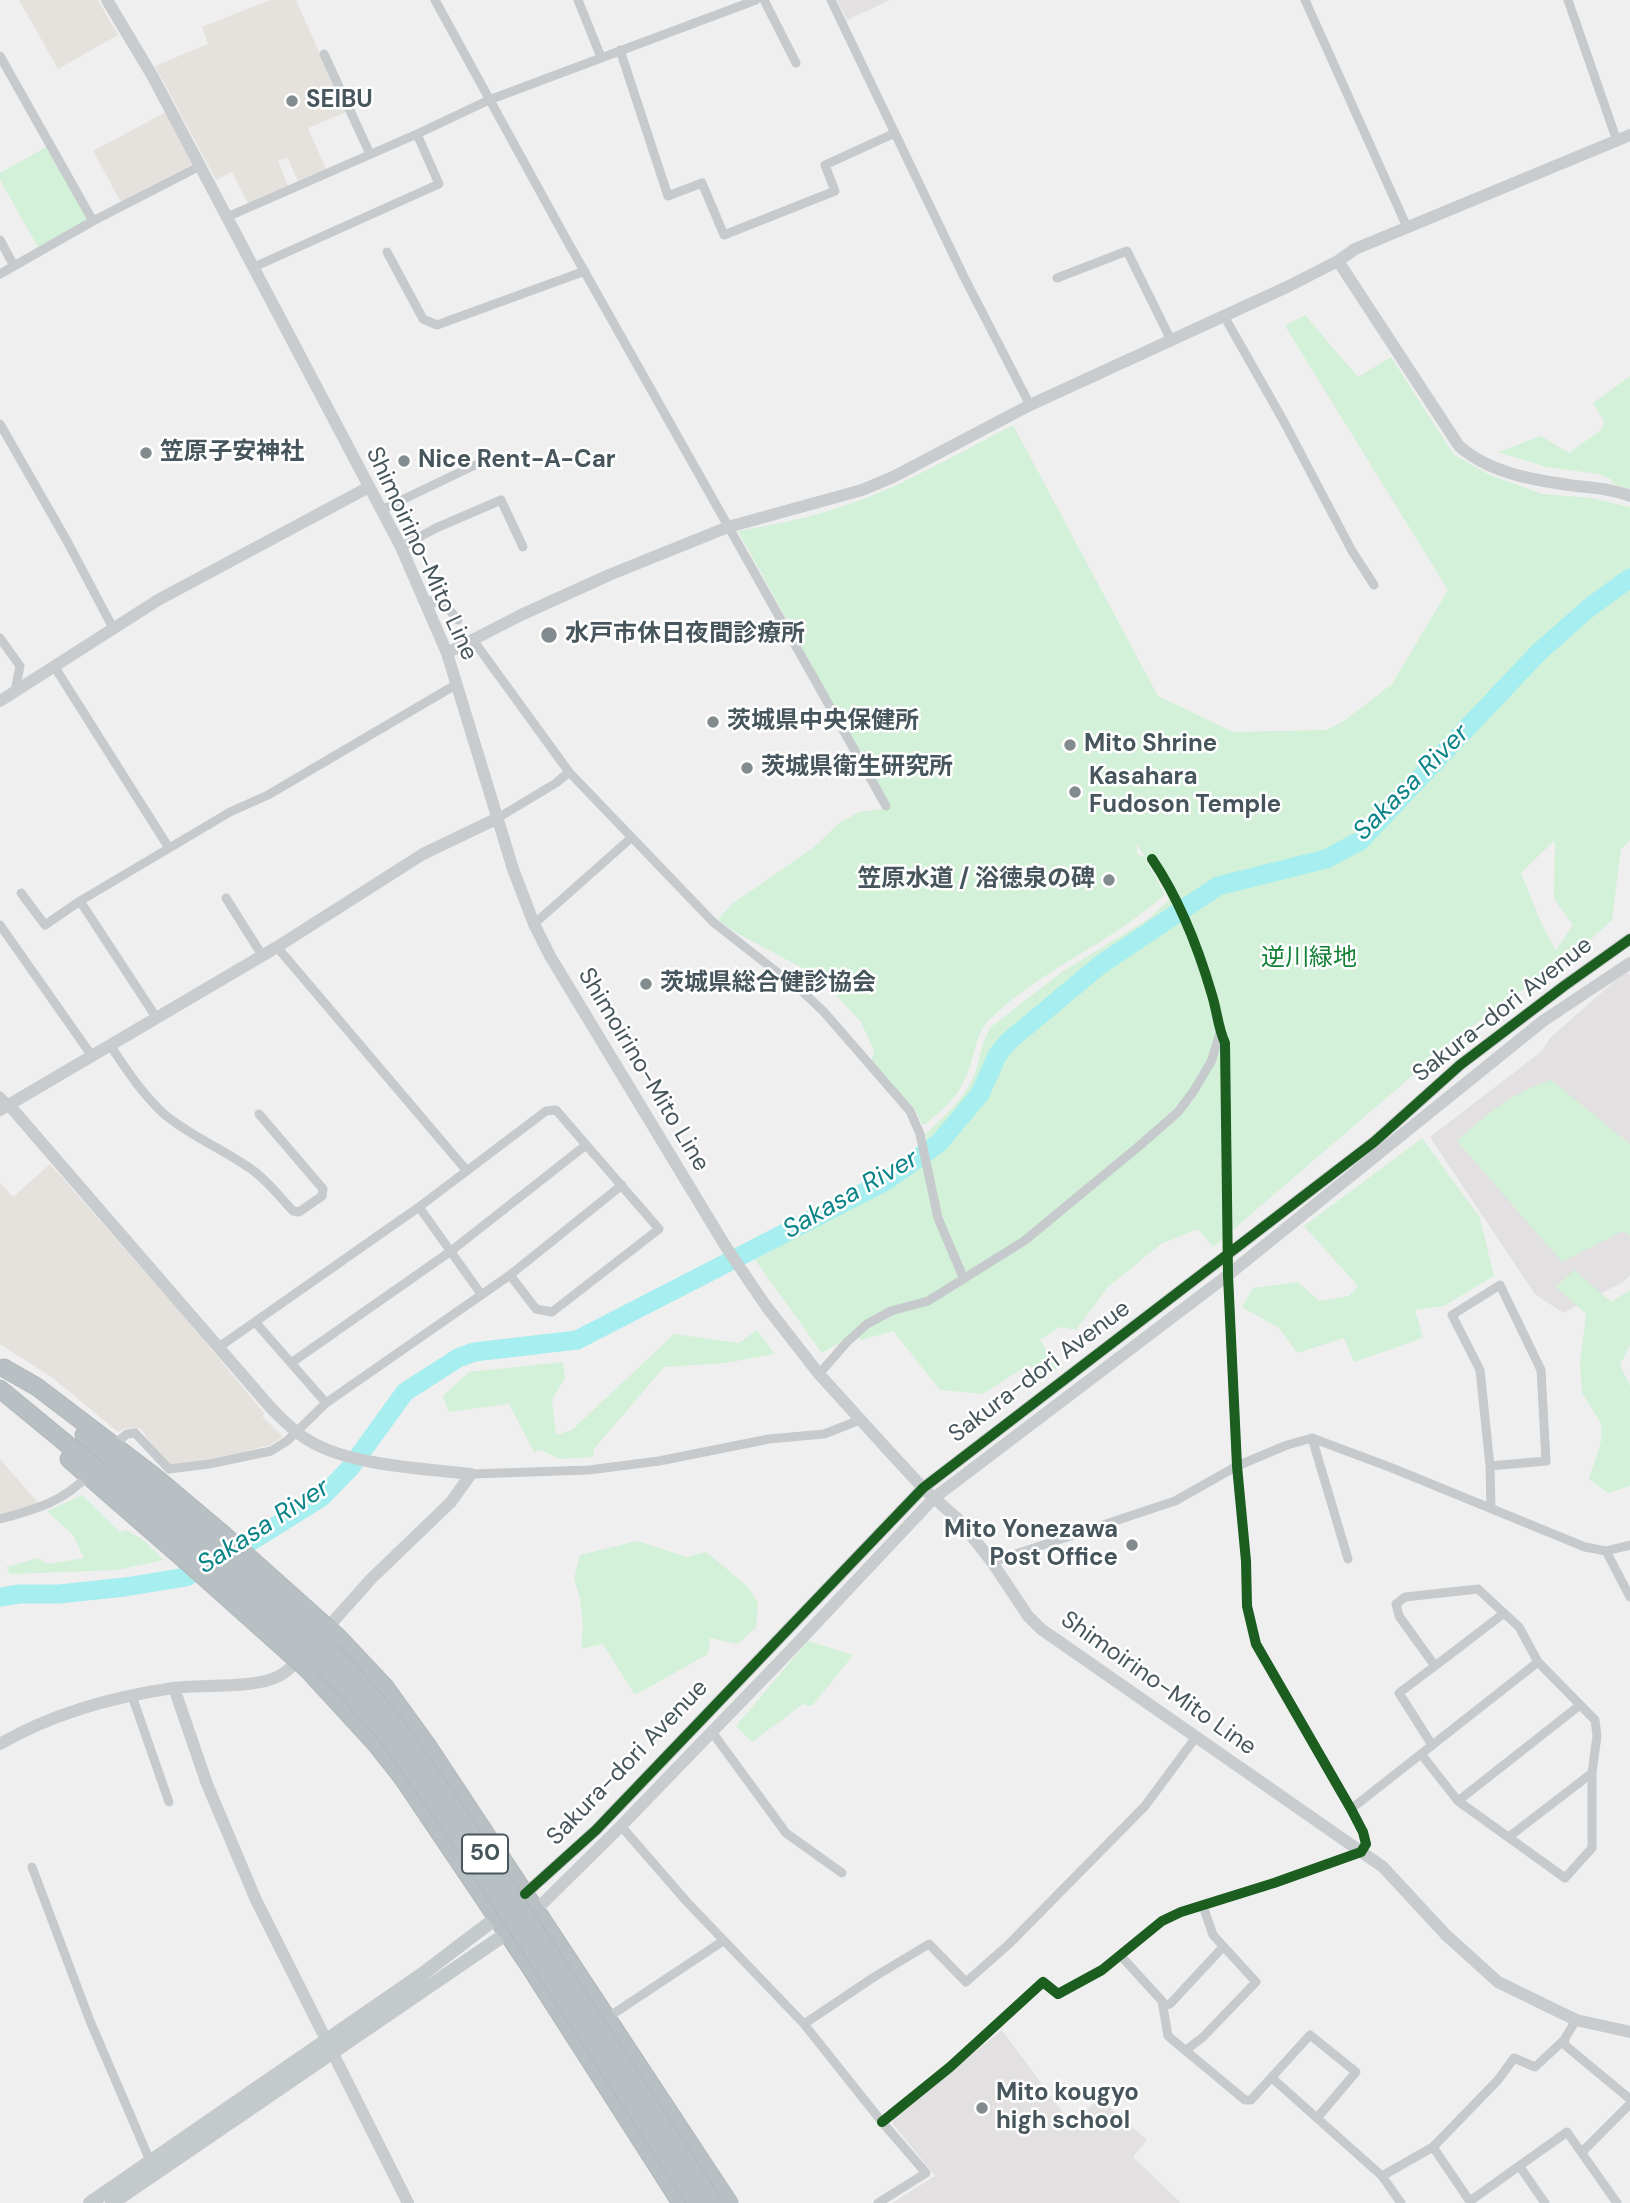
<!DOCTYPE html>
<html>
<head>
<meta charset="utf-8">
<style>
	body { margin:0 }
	canvas { display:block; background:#f0efef }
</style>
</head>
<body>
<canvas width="1630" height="2203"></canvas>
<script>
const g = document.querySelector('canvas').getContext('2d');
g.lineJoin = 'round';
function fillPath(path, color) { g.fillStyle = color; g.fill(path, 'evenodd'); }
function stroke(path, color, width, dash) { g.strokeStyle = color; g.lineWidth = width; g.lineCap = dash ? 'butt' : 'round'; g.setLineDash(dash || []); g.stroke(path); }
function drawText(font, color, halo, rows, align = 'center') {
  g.font = font + ' "DM Sans","Noto Sans JP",sans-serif'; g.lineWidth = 5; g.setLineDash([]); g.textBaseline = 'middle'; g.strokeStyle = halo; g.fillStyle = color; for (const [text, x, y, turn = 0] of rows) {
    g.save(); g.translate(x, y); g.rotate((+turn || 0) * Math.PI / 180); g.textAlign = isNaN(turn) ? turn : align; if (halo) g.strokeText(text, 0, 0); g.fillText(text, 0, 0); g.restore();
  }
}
fillPath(new Path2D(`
	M19 0H98L118 35 58 69Z
	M270 0H296L346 112 308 128 326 169 298 181 287 157 278 161 288 186 248 203 232 172 216 180 155 66 208 44 202 27Z
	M166 112 194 163 121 202 93 151Z
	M50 1164 183 1315 264 1413 262 1416 283 1437 270 1445 239 1453 172 1466 154 1448 141 1429 125 1428 118 1432 54 1379 0 1344V1183L13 1197Z
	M0 1459 39 1504 0 1515Z`), '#e5e2dd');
fillPath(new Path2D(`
	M837 0H890L847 20Z
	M1626 971 1630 975V1275L1623 1282 1563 1313 1535 1294 1430 1137 1542 1051 1549 1039Z
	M1002 2030 1072 2125 1099 2098 1147 2140 1133 2157 1181 2203H892L935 2176 893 2124V2118Z`), '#e2e0e1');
fillPath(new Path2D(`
	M46 147 88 219 38 247 0 180V173Z
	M1305 315 1358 377 1391 357 1454 455 1490 475 1542 494 1591 498 1630 507V840L1621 849 1612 920 1588 942 1455 1039 1213 1247 1198 1229 1161 1244 1108 1287 1076 1330 1060 1327 1040 1340 1058 1367 1046 1378 1028 1365 983 1394 940 1390 893 1331 861 1340 854 1334 822 1353 755 1260 931 1161 926 1136H924C944 1116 967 1097 976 1070 981 1054 982 1041 991 1027L1063 971 1147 920 1170 899 1137 844V854L1144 857 1165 894C1113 942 1043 968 991 1018 972 1036 975 1063 962 1085 954 1101 939 1112 926 1124H922L914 1108 871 1061 874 1051 861 1022 819 977 733 931 718 919 732 904 813 848 838 824 859 812 890 808 738 531C794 522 852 507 903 482 940 464 977 444 1013 425L1158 696 1233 732 1327 730 1345 720 1392 684 1448 590 1285 326ZM1555 840 1554 899 1573 925 1556 950 1542 925 1521 873Z
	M1630 376V489L1611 483 1612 480 1599 474 1546 467 1498 452 1541 436 1569 453 1602 429 1604 421 1593 403Z
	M1551 1080 1630 1144V1236L1623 1231 1562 1262 1457 1141C1484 1116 1516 1090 1551 1080Z
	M1422 1138 1480 1218 1494 1276 1444 1306 1415 1310 1423 1338 1354 1362 1344 1338 1297 1353 1279 1328 1242 1307 1253 1288 1298 1282 1319 1301 1349 1296 1358 1286 1304 1226Z
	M1574 1270 1611 1302 1630 1290V1345L1620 1365 1630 1386V1486L1608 1493 1589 1479 1601 1441V1423L1582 1393 1580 1363 1586 1314 1556 1287Z
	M757 1330 775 1354 725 1363 664 1367 594 1449 593 1457 560 1459 541 1450 534 1452 509 1404 448 1412 443 1396 469 1372 563 1362 565 1378 552 1400 556 1435 572 1430 674 1334 739 1343Z
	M82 1495 120 1532 126 1530 141 1538 164 1560 117 1570 10 1574 6 1567 38 1558 48 1564 84 1558 73 1535 47 1511Z
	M637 1541 687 1557 706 1552 747 1586 758 1603 756 1628 737 1644 710 1638 708 1654 635 1695 603 1644 581 1649 583 1625 580 1599 574 1578 580 1555Z
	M808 1641 853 1655 812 1706 803 1704 752 1742 736 1726Z`), '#d3f0d8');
stroke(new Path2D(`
	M0 1597 19 1594H59L125 1587 186 1577 250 1542 322 1497 350 1468 405 1392 458 1358 474 1352 577 1340 886 1181 939 1143 980 1094 998 1054 1009 1041 1100 965 1218 886 1326 859 1360 841 1539 652 1590 607 1630 578`), '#a6eeef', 19);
const highway = new Path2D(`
	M4 1368 37 1387 154 1476 224 1535
	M0 1389 198 1552
	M84 1435 210 1542
	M69 1459 186 1561
	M338 1637 385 1687 427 1745 729 2203
	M308 1670 376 1744 402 1777 528 1964 681 2203`);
stroke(highway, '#b4bbbf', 19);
stroke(new Path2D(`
	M435 0 565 237 886 806
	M578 0 601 57
	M764 0 796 63
	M831 0 964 277 1030 405
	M1305 0 1407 227
	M1568 0 1617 141
	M620 50 668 196 702 183 724 235 835 191 825 165 895 133
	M324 54 370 154
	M0 56 93 221
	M227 217 417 134 489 100 756 0
	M0 240 14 266
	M387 252 423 319 437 325 585 271
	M254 267 439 184 417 134
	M0 274 93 221 200 166
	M1057 278 1127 251 1171 340
	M1224 316 1283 420 1352 551 1374 585
	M0 424 67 541 113 628
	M381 510 475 465
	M401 547 436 528 501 500 523 547
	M424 599 446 606 458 620
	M0 638 20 666 15 691
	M473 640 569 772 713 922 805 994 824 1012 910 1111 920 1134 938 1218 963 1277
	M54 666 169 848
	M496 819 556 783 569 772
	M21 893 45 925 80 901 230 812 268 795 457 684
	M226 898 262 955
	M80 901 156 1017
	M534 924 631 838
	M0 925 92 1056
	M277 947 467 1171
	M110 1045C126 1069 142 1094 164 1114 190 1136 223 1149 251 1169 267 1180 279 1196 293 1211L299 1212 322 1196 323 1189 259 1114
	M0 1096 9 1105
	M419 1207 481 1294
	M256 1323 326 1403
	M219 1347 419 1207 546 1111 556 1110 659 1229 552 1312 536 1309 510 1275
	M291 1363 451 1251 586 1145
	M819 1374 847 1342 867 1324 891 1311 928 1301 1024 1241 1138 1147 1178 1112 1193 1092 1211 1062 1220 1033
	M1312 1438 1348 1559
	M113 1445 127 1434 135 1433 169 1469 209 1464 271 1451 287 1441 326 1403 510 1275 622 1185
	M1490 1466 1546 1461 1541 1370 1500 1285 1452 1315 1480 1370 1490 1466 1491 1508
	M471 1474 589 1470 659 1461 769 1439 824 1434 860 1420
	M0 1519C33 1510 64 1502 88 1475
	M1606 1551 1630 1597
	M992 1562 1175 1501 1237 1466 1287 1445 1312 1438 1392 1468 1585 1547 1606 1551 1630 1545
	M1435 1666 1503 1614
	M132 1696 169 1802
	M712 1732 786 1833 842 1873
	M1421 1754 1458 1801 1565 1878 1592 1848V1773L1597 1736 1595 1720 1538 1662 1519 1627 1478 1589 1405 1597 1396 1604 1399 1616 1435 1666 1399 1693 1432 1745
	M1458 1801 1580 1705
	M1351 1809 1538 1662
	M621 1826 687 1902 804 2024 882 2122 926 2173 878 2203
	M1510 1836 1592 1773
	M32 1867 90 2021 151 2163
	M1121 1956 1162 2001 1168 2036 1245 2100H1251L1310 2035 1356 2072 1317 2118
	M1163 2006 1170 2004 1223 1947
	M607 2018 723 1941
	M1576 2020 1564 2040 1566 2046 1630 2099
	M804 2024 874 1977 929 1944 966 1982 1009 1944 1145 1806 1196 1737
	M1186 2050 1203 2037 1256 1982 1213 1935 1203 1906
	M1272 2078 1382 2176
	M882 2122 950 2067 1043 1982 1058 1994 1102 1970 1162 1921 1181 1912 1274 1883 1361 1852 1366 1844 1363 1832 1351 1809 1256 1644 1247 1606 1246 1561 1237 1466 1228 1275 1225 1043C1218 1028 1217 1011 1212 995 1198 947 1180 900 1152 859
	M1433 2147 1471 2203
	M1582 2152 1630 2104
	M1520 2167 1545 2203
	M1470 2201 1567 2132 1617 2203
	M1401 2203 1382 2176 1433 2147 1498 2080 1514 2058 1535 2067 1564 2040`), '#c6cacc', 9);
stroke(new Path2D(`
	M107 0 153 77 401 547 447 653 513 869 534 924 550 956 726 1247 766 1306 819 1374 887 1449 923 1488 960 1521 992 1562 1028 1616 1041 1629 1383 1867 1446 1935 1498 1982 1576 2020 1630 2032
	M1338 261 1459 446C1491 474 1535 480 1576 486 1594 488 1613 489 1630 496
	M447 653 521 615 609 575 728 527 862 490 893 477 1030 405 1287 287 1338 261 1355 249 1630 135
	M0 701 158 600 369 487
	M9 1105 271 1408C282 1419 294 1432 308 1440 350 1466 421 1468 471 1474L451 1502 371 1579 322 1634
	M0 1110 277 947 423 854 496 819
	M174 1688 207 1784 256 1900 408 2203
	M0 1744C53 1713 112 1697 173 1688 201 1684 255 1689 279 1676 289 1671 295 1663 303 1655
	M525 1894 596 1830 923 1488 1374 1142 1460 1065 1564 986 1630 939
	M536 1910 621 1826 790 1651 934 1498 1228 1275 1543 1021 1630 963`), '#c8ccce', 12);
stroke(new Path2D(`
	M90 2203 421 1975 504 1912
	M112 2203 516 1927`), '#c4c9cb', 14);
stroke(highway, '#b9c0c4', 16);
const highwayBridge = new Path2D(`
	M224 1535 338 1637
	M210 1542 301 1622 350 1671 392 1720 458 1813 714 2203
	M198 1552 256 1601 318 1660 384 1732 454 1831 696 2203
	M186 1561 308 1670`);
stroke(highwayBridge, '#b4bbbf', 19, []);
stroke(highwayBridge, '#b9c0c4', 16);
stroke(new Path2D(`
	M525 1894 596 1830 923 1488 1374 1142 1460 1065 1564 986 1630 939
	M882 2122 950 2067 1043 1982 1058 1994 1102 1970 1162 1921 1181 1912 1274 1883 1361 1852 1366 1844 1363 1832 1351 1809 1256 1644 1247 1606 1246 1561 1237 1466 1228 1275 1225 1043C1218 1028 1217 1011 1212 995 1198 947 1180 900 1152 859`), '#1b5e20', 10);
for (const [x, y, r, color] of [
	[292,101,7,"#828c8f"],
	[146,453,7,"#828c8f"],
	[404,461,7,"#828c8f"],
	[549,635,9,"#828c8f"],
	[713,722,7,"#828c8f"],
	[1070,745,7,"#828c8f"],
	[747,768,7,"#828c8f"],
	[1075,792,7,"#828c8f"],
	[1109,880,7,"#828c8f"],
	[646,984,7,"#828c8f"],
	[1132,1545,7,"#828c8f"],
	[982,2108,7,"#828c8f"]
]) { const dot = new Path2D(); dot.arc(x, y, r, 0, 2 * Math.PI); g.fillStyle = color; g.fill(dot); stroke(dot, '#fff', 2.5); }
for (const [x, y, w] of [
	[485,1854,46]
]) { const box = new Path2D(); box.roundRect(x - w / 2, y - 19.5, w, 39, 5); g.fillStyle = '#fff'; g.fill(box); stroke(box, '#46565c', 2); }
drawText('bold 23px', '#46565c', null, [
	["50",485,1854]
]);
drawText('bold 24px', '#46565c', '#fff', [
	["SEIBU",306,101],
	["笠原子安神社",160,453],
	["Nice Rent-A-Car",418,461],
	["水戸市休日夜間診療所",565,635],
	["茨城県中央保健所",727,722],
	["Mito Shrine",1084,745],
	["茨城県衛生研究所",761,768],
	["Kasahara",1089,778],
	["Fudoson Temple",1089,806],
	["笠原水道 / 浴徳泉の碑",1095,880,"right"],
	["茨城県総合健診協会",660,984],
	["Mito Yonezawa",1118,1531,"right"],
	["Post Office",1118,1559,"right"],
	["Mito kougyo",996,2094],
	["high school",996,2122]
], 'left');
drawText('24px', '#46565c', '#fff', [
	["Shimoirino-Mito Line",421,554,65],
	["Sakura-dori Avenue",1503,1010,-38],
	["Shimoirino-Mito Line",643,1070,59],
	["Sakura-dori Avenue",1040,1372,-37],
	["Shimoirino-Mito Line",1158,1684,35],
	["Sakura-dori Avenue",628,1763,-46]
]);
drawText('24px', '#148135', '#fff', [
	["逆川緑地",1309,959]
]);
drawText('italic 26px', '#0a8487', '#fff', [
	["Sakasa River",1412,783,-45],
	["Sakasa River",851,1195,-30],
	["Sakasa River",264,1527,-33]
]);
</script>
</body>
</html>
